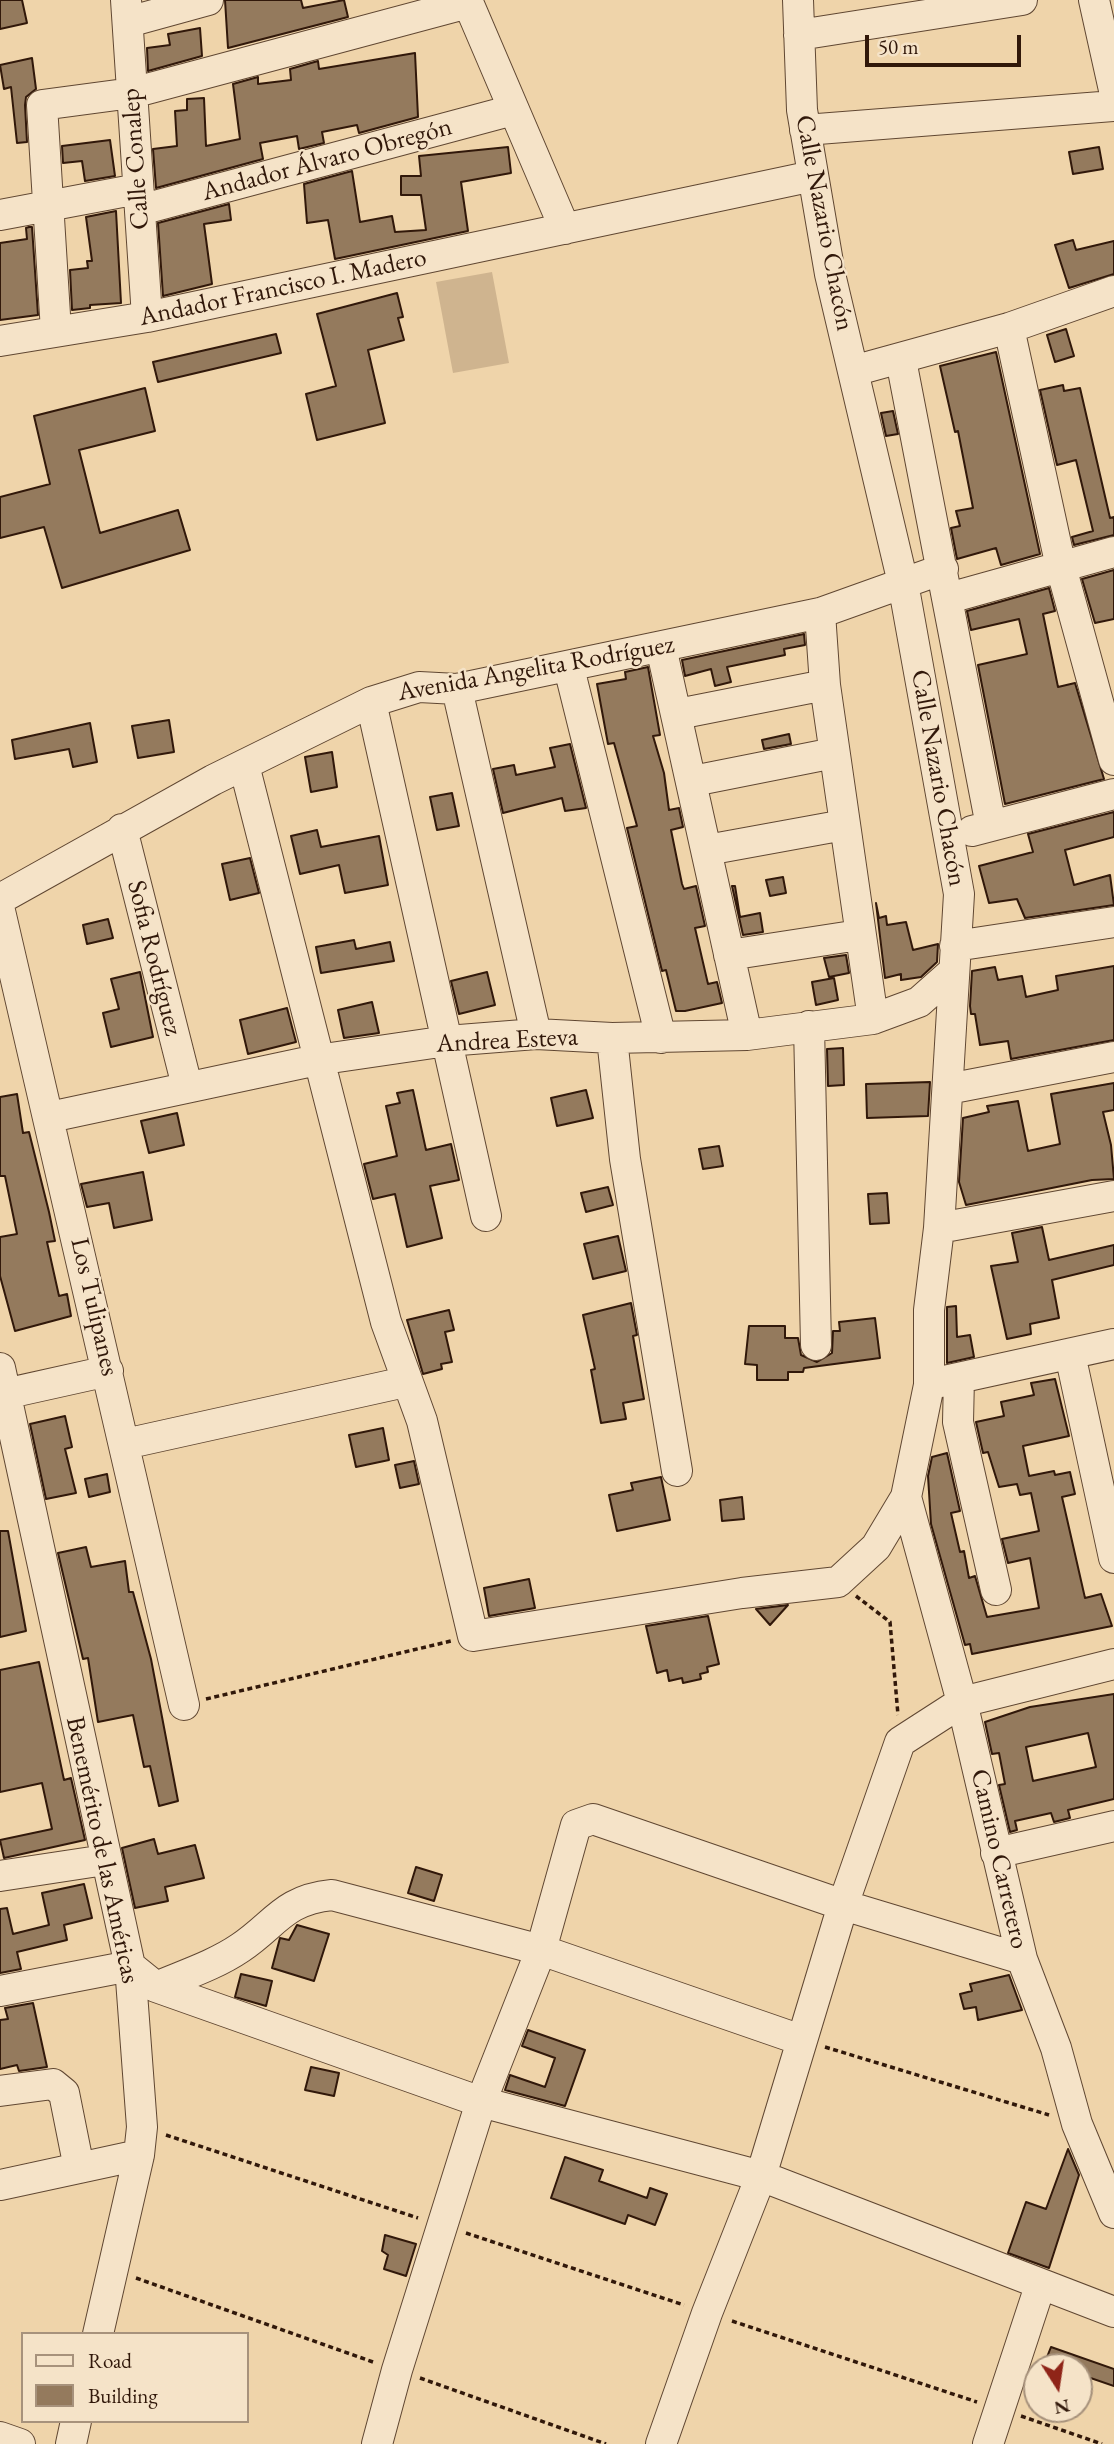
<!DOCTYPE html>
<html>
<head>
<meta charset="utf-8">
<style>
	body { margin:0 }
	#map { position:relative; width:1114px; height:2444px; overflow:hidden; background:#efd4aa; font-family:"EB Garamond",serif }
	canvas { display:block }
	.legend { position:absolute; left:21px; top:2332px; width:228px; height:91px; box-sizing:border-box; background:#f5e3c8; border:2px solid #a7927c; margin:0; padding:9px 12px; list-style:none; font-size:21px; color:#31180a }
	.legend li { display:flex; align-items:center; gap:14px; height:35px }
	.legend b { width:35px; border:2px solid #a7927c }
	.north { position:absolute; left:1023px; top:2353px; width:70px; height:70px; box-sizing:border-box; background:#f5e3c8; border:2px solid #a7927c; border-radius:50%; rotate:168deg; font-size:19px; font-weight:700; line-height:28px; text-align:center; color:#31180a }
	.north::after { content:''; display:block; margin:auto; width:24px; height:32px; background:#8f2418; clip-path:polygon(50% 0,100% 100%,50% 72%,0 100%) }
	.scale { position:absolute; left:865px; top:35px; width:156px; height:32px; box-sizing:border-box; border:4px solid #31180a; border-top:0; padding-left:9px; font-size:21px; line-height:24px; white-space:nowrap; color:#31180a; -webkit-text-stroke:5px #f5e3c8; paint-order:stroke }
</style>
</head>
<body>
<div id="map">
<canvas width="1114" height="2444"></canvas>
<ul class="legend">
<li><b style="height:9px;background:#f5e3c8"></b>Road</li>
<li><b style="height:19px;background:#947a5d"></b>Building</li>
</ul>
<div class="north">N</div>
<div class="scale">50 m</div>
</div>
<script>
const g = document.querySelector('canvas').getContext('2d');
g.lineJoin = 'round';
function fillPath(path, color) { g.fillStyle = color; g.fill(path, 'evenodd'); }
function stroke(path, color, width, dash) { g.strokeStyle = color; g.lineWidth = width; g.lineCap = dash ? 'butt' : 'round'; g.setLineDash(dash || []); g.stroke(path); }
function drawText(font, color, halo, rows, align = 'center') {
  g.font = font + ' "EB Garamond",serif'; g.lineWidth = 5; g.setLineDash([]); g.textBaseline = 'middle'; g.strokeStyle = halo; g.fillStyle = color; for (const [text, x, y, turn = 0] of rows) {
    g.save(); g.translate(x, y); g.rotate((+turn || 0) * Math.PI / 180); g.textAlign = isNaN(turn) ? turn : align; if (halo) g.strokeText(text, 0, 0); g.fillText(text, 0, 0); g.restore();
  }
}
fillPath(new Path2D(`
	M492 272 509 363 453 373 436 282Z`), '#cfb48f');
const building = new Path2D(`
	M0 0H22L27 23 0 29Z
	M225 0H301L303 8 344 0 348 17 228 48Z
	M200 28 202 56 148 71 147 48 170 45 168 34Z
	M415 53 418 117 359 133 357 125 322 132 324 143 299 149 297 136 260 143 263 159 156 188 153 149 177 146 175 111 187 110V99L204 98 206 146 240 139 233 84 258 77V84L291 80 290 69 318 61 319 69Z
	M32 58 36 89 26 97 25 105 27 142 17 143 11 87 4 89 0 65Z
	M110 140 115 176 85 181 82 161 63 163 62 146Z
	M508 147 511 173 461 182 468 231 335 259 328 220 307 223 304 184 352 171 360 222 392 216 395 232 426 230 421 195H401V176H421L419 156Z
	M1099 147 1103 169 1073 174 1069 152Z
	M229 204 231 220 204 224 212 284 163 296 158 223Z
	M116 211 121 303 90 305V308L72 310 70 270 88 268 87 261H92L86 217Z
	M29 227H32L38 315 0 320V243L27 239 26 228Z
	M1073 240 1076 250 1114 241V274L1069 288 1055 245Z
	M397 293 403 317 398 318 404 340 368 350 385 423 317 440 306 394 336 386 317 314Z
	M1066 329 1074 356 1055 362 1047 335Z
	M276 334 281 353 158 382 153 362Z
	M996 352 1040 554 1001 565 996 548 957 559 951 528 960 526 956 511 973 508 958 431 955 432 940 366Z
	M1063 385 1064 391 1080 388 1110 518 1114 517V535L1074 545 1072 537 1093 531 1076 460 1057 465 1040 390Z
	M145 388 155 431 79 450 100 533 178 510 190 550 62 588 44 527 0 538V497L50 484 34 416Z
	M893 411 898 434 886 436 881 413Z
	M1114 570V619L1095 623 1082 579Z
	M1049 588 1055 611 1043 614 1058 687 1075 683 1104 779 1005 804 978 665 1027 654 1019 619 971 630 967 611Z
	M804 634 805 645 784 649 785 655 727 667 731 682 715 686 711 669 685 676 682 660Z
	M648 667 660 735 653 736 664 773 669 810 679 808 683 827 671 830 682 884 684 889 696 886 705 926 695 928 708 984 717 982 722 1003 685 1011H676L666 970 662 971 627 828 637 826 614 743 608 744 597 684 626 679 625 672Z
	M169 720 174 752 138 758 132 726Z
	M90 723 97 762 73 767 69 749 15 759 12 740Z
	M789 734 791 744 764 749 762 740Z
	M570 744 586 808 565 811 562 798 503 813 493 769 514 765 516 775 555 767 550 748Z
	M332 752 337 787 311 792 305 757Z
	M452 793 459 826 437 830 430 797Z
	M1114 812V837L1065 850 1074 885 1110 875 1114 905 1025 918 1017 899 989 903 979 866 1033 852 1028 834Z
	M317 830 321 847 379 836 388 885 345 893 339 865 300 874 291 836Z
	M250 858 259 893 230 900 222 864Z
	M783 877 786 893 770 896 766 880Z
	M732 886H735L740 917 760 913 763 932 743 935Z
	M876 903 879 918 886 916 887 925 906 922 913 950 938 944 937 962 921 977 901 980V974L885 978Z
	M108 919 113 938 87 944 83 925Z
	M354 940 356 949 390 942 394 961 321 973 316 947Z
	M846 955 849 973 829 977 824 958Z
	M1114 966V1040L1011 1059 1008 1041 980 1045 975 1014H971L970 1006 972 971 995 967 998 980 1022 976 1026 997 1058 990 1056 976Z
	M140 972 153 1037 111 1047 103 1013 119 1009 111 979Z
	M487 972 495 1005 459 1014 451 981Z
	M834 978 838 1000 816 1005 812 982Z
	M372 1002 379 1033 344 1038 338 1010Z
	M287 1008 296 1042 248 1054 240 1020Z
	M843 1048 844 1085 828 1086 827 1049Z
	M930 1082 928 1116 867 1118 866 1084Z
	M1114 1083V1110L1103 1112 1111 1145 1114 1179 1092 1180 966 1205 959 1182 963 1118 989 1112 987 1106 1018 1101 1028 1151 1060 1144 1051 1094Z
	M413 1090 426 1150 451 1144 459 1180 430 1186 442 1238 407 1247 395 1194 373 1199 364 1164 397 1156 386 1106 400 1103 397 1093Z
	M586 1090 593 1118 557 1126 551 1098Z
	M17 1094 23 1133 29 1132 49 1212 55 1241 47 1242 59 1296 67 1294 71 1316 15 1331 0 1276V1237L17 1234 5 1176H0V1097Z
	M177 1113 184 1145 149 1153 141 1121Z
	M719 1146 723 1166 703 1169 699 1149Z
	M143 1172 152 1220 114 1228 109 1203 87 1207 81 1184Z
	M608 1187 613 1205 586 1212 581 1193Z
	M887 1193 889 1223 870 1224 868 1194Z
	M1042 1227 1049 1260 1114 1245V1265L1052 1280 1059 1318 1030 1324 1031 1334 1007 1339 991 1266 1018 1262 1012 1233Z
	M618 1236 626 1271 593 1279 584 1244Z
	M631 1303 637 1335 633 1336 644 1399 623 1403 626 1419 601 1423 591 1370 595 1369 583 1315Z
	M956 1306 957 1337 970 1335 974 1357 947 1363V1307Z
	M449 1310 454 1330 445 1332 452 1362 441 1364 442 1369 423 1374 407 1320Z
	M875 1318 880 1358 804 1368 803 1372H788V1380H757V1365L745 1364 749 1326H785V1338H798L801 1355 817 1362 832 1353 833 1331H840L839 1322Z
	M1055 1379 1069 1436 1023 1446 1029 1476 1054 1471 1055 1475 1070 1472 1075 1494 1062 1497 1085 1598 1101 1594 1112 1626 972 1654 970 1644 965 1645 931 1524 928 1476 932 1457 947 1453 960 1511 951 1513 960 1552 964 1551 969 1578 975 1576 987 1617 1039 1608 1030 1558 1008 1563 1002 1539 1039 1531 1031 1493 1020 1495 1017 1484 999 1487 988 1452 983 1453 976 1422 1004 1416 1001 1402 1034 1395 1031 1383Z
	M65 1416 72 1447 65 1449 76 1493 46 1499 30 1424Z
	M383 1428 389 1460 356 1467 349 1435Z
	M414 1461 419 1484 400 1488 395 1465Z
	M107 1474 110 1492 89 1497 85 1479Z
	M661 1477 670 1520 617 1531 609 1495 633 1490 631 1483Z
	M742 1497 744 1519 722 1521 720 1500Z
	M0 1531H8L26 1631 0 1637Z
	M86 1547 91 1567 125 1561 129 1592H133L151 1659 178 1801 159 1806 150 1766 144 1767 133 1715 98 1722 88 1658 83 1659 58 1553Z
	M529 1579 535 1608 489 1616 484 1588Z
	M788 1605 770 1625 756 1609Z
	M708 1616 719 1664 707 1667 708 1672 700 1674 701 1679 683 1683 682 1678 669 1681 667 1670 657 1673 646 1626Z
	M39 1662 64 1780 71 1778 85 1840 4 1858 0 1840 52 1829 42 1783 0 1792V1670Z
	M1114 1694V1799L1068 1810 1070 1818 1054 1822 1051 1813 1015 1821 1017 1830 1010 1832 999 1785 1005 1784 999 1753 992 1754 985 1722 1030 1707ZM1088 1733 1096 1767 1033 1781 1026 1747Z
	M154 1839 158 1854 195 1845 204 1878 165 1887 168 1901 135 1908 122 1848Z
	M416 1867 442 1875 434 1901 408 1893Z
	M84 1884 92 1918 64 1925 67 1940 17 1952 21 1969 0 1973V1909L7 1908 13 1934 49 1925 42 1893Z
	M297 1925 329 1934 314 1981 272 1968 280 1938 289 1940Z
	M241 1974 272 1981 266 2006 235 1997Z
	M1009 1975 1022 2010 978 2020 976 2007 964 2009 960 1994 972 1991 970 1984Z
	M33 2003 47 2067 19 2071 17 2065 0 2069V2020L8 2019 5 2008Z
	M528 2030 585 2050 565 2106 505 2090 510 2075 545 2087 555 2058 522 2046Z
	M311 2067 339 2073 334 2096 305 2090Z
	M1068 2149 1079 2175 1049 2268 1008 2253 1026 2202 1046 2209Z
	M565 2157 603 2170 599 2181 647 2198 650 2188 667 2194 655 2225 628 2215 625 2224 551 2198Z
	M385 2235 416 2244 406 2276 384 2269 388 2255 382 2251Z
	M1051 2347 1114 2369V2386L1079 2374V2367H1060L1045 2362Z`);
fillPath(building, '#947a5d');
stroke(building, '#31180a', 2);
const minor = new Path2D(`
	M126 0 147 317
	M467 0 565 229
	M1094 0 1114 90
	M128 22 208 0
	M799 35 1022 0
	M805 130 1114 106
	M140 210 513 110
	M0 215 138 189
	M1009 328 1061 567 1114 760
	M56 331 42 105 132 93 468 3
	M0 341 147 317 813 176
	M901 360 991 826
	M853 371 1009 328 1114 291
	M949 598 1114 552
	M820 613 825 685 873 1019
	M661 647 747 1035
	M569 668 661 1038
	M457 689 536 1034
	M371 702 486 1216
	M678 714 825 685
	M244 765 386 1322 422 1421 473 1636 742 1593 838 1582 876 1547 906 1497 929 1385V1310L939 1228 959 894 903 583 830 274 802 110 798 0
	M693 781 834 753
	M122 829 187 1086
	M972 831 1114 794
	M707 850 844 825
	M0 899 213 780 371 702 419 687 457 689 820 613 943 569
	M0 911 184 1705
	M955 946 1114 922
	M729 955 859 935
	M809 1026 816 1345
	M612 1038 625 1159 677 1471
	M948 1089 1114 1057
	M50 1117 317 1060 447 1041 536 1034 612 1038 747 1035 873 1019 919 1002 954 971
	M939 1228 1114 1196
	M1070 1354 1114 1558
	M0 1368 130 1966 142 2127 139 2155 98 2334
	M959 1378 958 1422 996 1590
	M940 1382 1114 1344
	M0 1395 108 1371
	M125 1444 405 1382
	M906 1497 962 1702 1022 1959 1056 2048 1077 2124 1114 2213
	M996 1853 1114 1826
	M0 1876 105 1860
	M156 1987C184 1975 215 1965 240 1948 276 1924 283 1900 332 1895L541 1950 801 2040
	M0 1991 130 1966 156 1987 481 2102 761 2176 1114 2312
	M0 2091 53 2084 64 2093 79 2168
	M0 2185 139 2155
	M0 2437 20 2444
	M71 2444 76 2421
	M377 2444 397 2370 481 2102 541 1950 576 1825 593 1819 843 1905 1022 1959
	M661 2444 707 2313 761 2176 843 1905 900 1742 962 1702 1114 1664
	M988 2444 1040 2286`);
stroke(minor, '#604732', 32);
stroke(new Path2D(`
	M856 1596 890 1622 898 1715
	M206 1699 451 1641
	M825 2047 1049 2115
	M166 2135 418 2218
	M466 2233 684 2305
	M136 2278 373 2362
	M732 2321 977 2402
	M420 2378 606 2444
	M1021 2416 1102 2444`), '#31180a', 3.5, [5, 3.5]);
stroke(minor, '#f5e3c8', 30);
drawText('26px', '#31180a', '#f5e3c8', [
	["Calle Conalep",136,159,-94],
	["Andador Álvaro Obregón",327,160,-15],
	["Calle Nazario Chacón",824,223,79],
	["Andador Francisco I. Madero",283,288,-12],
	["Avenida Angelita Rodríguez",536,669,-10],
	["Calle Nazario Chacón",938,778,80],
	["Sofia Rodríguez",154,958,76],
	["Andrea Esteva",507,1041,-3],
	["Los Tulipanes",94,1307,77],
	["Benemérito de las Américas",102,1850,78],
	["Camino Carretero",999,1859,77]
]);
</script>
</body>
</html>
